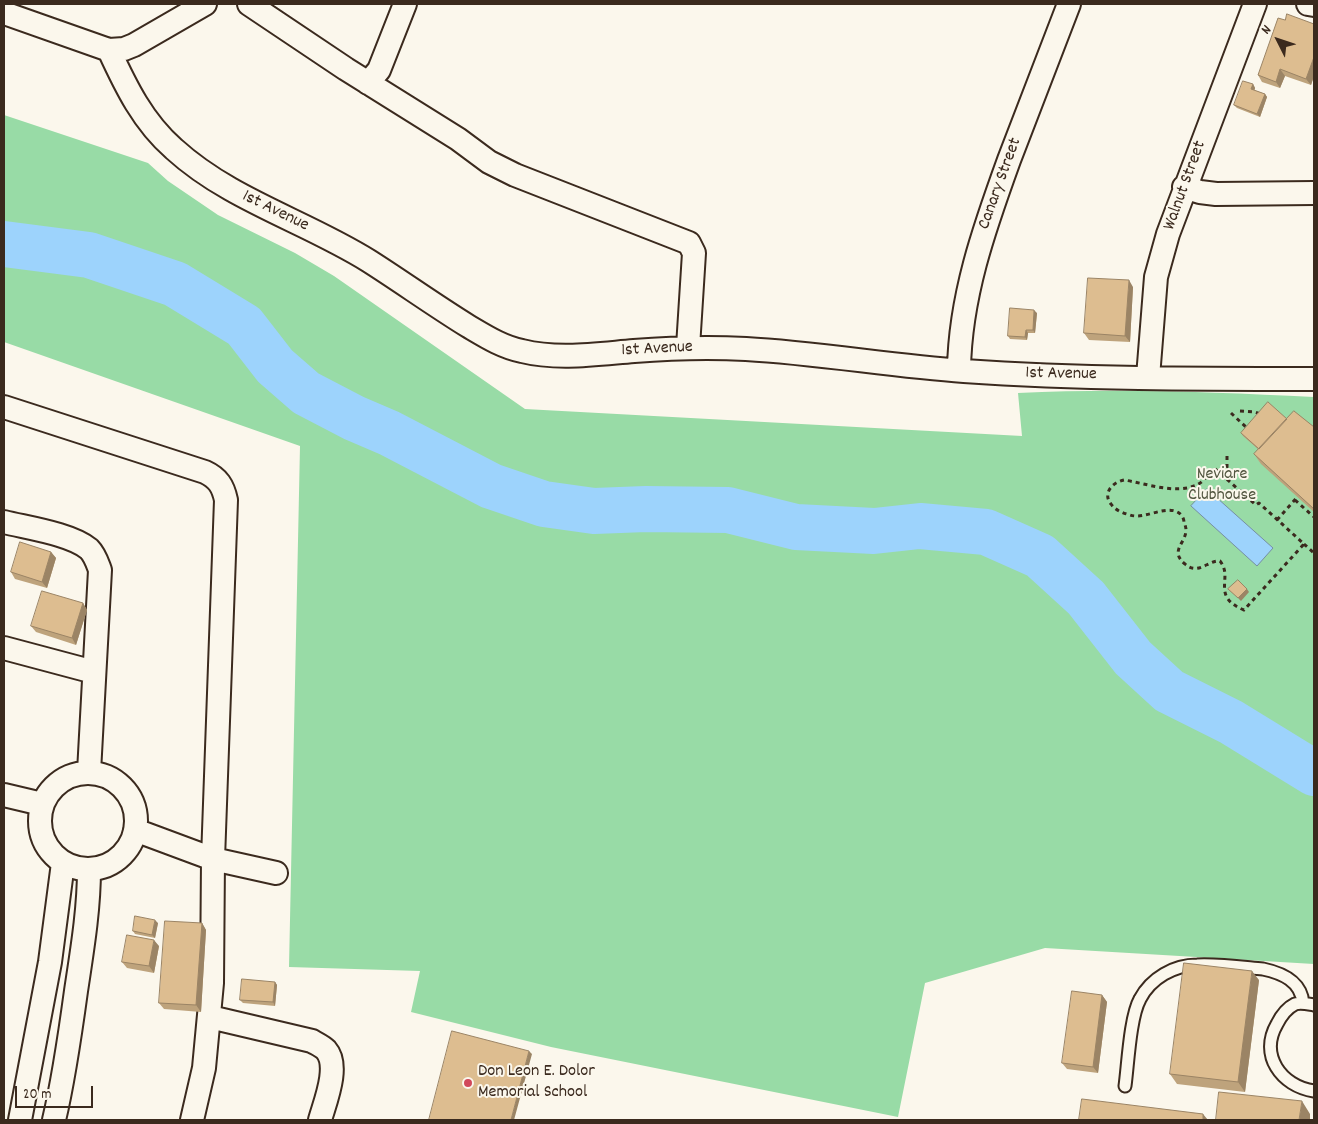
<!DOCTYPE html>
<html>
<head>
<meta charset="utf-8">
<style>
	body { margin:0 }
	#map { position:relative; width:1318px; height:1124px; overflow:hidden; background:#fbf7ec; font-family:Dekko,sans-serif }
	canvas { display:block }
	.frame { position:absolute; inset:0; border:5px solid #3b2a1e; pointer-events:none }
	.north { position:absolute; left:1253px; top:15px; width:50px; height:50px; -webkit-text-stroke:4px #fbf7ec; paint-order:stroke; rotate:311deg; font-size:14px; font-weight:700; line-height:20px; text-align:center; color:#3b2a1e }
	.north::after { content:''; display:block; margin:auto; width:18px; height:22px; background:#3b2a1e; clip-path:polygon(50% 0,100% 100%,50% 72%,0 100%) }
	.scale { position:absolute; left:15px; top:1086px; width:78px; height:22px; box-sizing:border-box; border:2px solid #3b2a1e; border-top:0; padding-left:6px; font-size:15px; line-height:18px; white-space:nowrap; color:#3b2a1e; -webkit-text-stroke:4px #fbf7ec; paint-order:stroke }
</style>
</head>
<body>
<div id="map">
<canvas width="1318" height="1124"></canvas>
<div class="frame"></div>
<div class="north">N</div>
<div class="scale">20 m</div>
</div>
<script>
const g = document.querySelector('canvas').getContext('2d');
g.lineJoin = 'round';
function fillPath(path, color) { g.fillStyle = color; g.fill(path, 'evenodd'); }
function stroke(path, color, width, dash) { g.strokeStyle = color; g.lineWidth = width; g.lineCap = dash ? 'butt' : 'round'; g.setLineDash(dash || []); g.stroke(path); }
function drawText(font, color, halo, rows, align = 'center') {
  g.font = font + ' Dekko,sans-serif'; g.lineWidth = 4; g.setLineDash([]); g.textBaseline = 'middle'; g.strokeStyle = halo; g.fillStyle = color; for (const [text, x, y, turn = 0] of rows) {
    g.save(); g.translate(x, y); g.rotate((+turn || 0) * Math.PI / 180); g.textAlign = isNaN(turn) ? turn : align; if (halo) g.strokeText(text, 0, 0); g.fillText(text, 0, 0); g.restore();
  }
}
fillPath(new Path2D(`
	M4 115 148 163 168 181 218 215 295 253 334 276 525 409 1022 436 1018 393C1116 388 1216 392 1314 397V964L1045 948 925 983 898 1117 551 1047 411 1012 420 971 289 967 300 446 4 342Z`), '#98dba6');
const water = new Path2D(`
	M1207 489 1273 548 1257 566 1191 506Z`);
fillPath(water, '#9dd3fc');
stroke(water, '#768fa3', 1);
stroke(new Path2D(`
	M4 244 89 255 175 284 244 326 275 366 306 393 354 418 389 433 491 486 544 504 594 511 646 509 728 510 796 527 874 531 920 526 986 532 1040 556 1086 598 1133 658 1169 691 1231 722 1314 773`), '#9dd3fc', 46);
const service = new Path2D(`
	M1314 1005C1308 1004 1301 1002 1295 1004 1287 1008 1281 1016 1277 1024 1259 1055 1281 1086 1314 1091
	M1125 1086C1128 1064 1130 1017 1140 999 1151 978 1174 965 1197 965 1219 964 1241 967 1263 969 1282 973 1301 981 1303 1003`);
const minor = new Path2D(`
	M249 4 346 69 458 139 489 162 515 175 689 243 694 253 688 347
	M1308 4 1314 5
	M4 13 109 50 124 49 134 45 205 4
	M109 50C126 87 143 122 174 149 230 200 305 221 369 261 402 282 434 305 468 326 485 336 502 347 522 351 558 360 597 354 634 351 672 348 708 347 746 349 819 353 891 366 964 371 1080 379 1198 379 1314 379
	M368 83 379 70 405 4
	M1184 187 1200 192 1216 194 1314 193
	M959 370C960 297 984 229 1009 160 1029 108 1049 56 1069 4
	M1148 377 1156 277 1168 234 1255 4
	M4 407 205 472C218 478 223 486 226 500L213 859 212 983 204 1068 192 1120
	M4 522C28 528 71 534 89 549 95 555 97 562 100 570L89 772
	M4 648 94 672
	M40 821a48 48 0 1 1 96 0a48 48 0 1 1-96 0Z
	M4 795 42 804
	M135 830 213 859 276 873
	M210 1017 312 1041C317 1044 322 1046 326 1050 340 1066 325 1102 320 1120
	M20 1120 50 962 63 863
	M54 1120C64 1078 70 1035 76 991 82 951 89 910 89 869`);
stroke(service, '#3b2a1e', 15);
stroke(minor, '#3b2a1e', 26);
stroke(new Path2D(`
	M1240 411 1255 412 1261 414
	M1231 413 1248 429
	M1221 474 1256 505 1259 503 1304 544 1244 610C1210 596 1234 578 1220 561 1208 560 1198 576 1185 564 1169 551 1186 543 1186 530 1186 527 1185 525 1184 522 1184 519 1182 515 1179 513 1166 504 1145 520 1130 515 1123 513 1116 511 1111 504 1102 493 1113 482 1124 480 1144 483 1174 494 1194 486 1202 484 1209 474 1214 468L1221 474 1227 467V453
	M1295 500 1314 517
	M1277 520 1300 494
	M1304 544 1314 553`), '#3b2a1e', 3, [4, 4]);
stroke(service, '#fbf7ec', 11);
stroke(minor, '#fbf7ec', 22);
fillPath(new Path2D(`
	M1285 20 1314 24V76L1311 85 1285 76 1280 88 1262 82 1258 75Z
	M1253 84 1255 88 1254 90 1265 94 1267 97 1260 117 1237 108 1234 105Z
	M1133 287 1130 342 1089 340 1084 333Z
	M1037 313 1035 333H1028L1027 340 1010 339 1008 336Z
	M1287 419 1314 427V512L1261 464 1254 454 1259 450 1243 436 1241 433Z
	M51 552 56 558 47 588 15 579 11 572Z
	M83 603 87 610 76 645 36 632 31 626Z
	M158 923 155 938 135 934 133 931Z
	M202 923 206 930 201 1012 164 1009 159 1003Z
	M159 946 154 973 127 968 122 962Z
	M1259 980 1245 1092 1177 1084 1170 1074Z
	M275 982 277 985 275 1006 243 1003 240 1000Z
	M1102 995 1107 1002 1098 1073 1067 1069 1062 1063Z`), '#bea37c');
fillPath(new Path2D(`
	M1314 57V76L1311 85 1306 79Z
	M1280 69 1285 76 1280 88 1276 82Z
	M1253 84 1255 88 1254 92 1251 89Z
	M1265 94 1267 97 1260 117 1257 114Z
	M1129 280 1133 287 1130 342 1125 336Z
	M1034 310 1037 313 1035 333 1033 330Z
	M1026 330 1028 333 1027 340 1025 337Z
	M51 552 56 558 47 588 42 582Z
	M1247 589 1249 592 1241 601 1238 598Z
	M83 603 87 610 76 645 72 638Z
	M155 920 158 923 155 938 152 935Z
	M202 923 206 930 201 1012 196 1005Z
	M154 940 159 946 154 973 149 966Z
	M1252 971 1259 980 1245 1092 1238 1082Z
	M275 982 277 985 275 1006 273 1002Z
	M1102 995 1107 1002 1098 1073 1093 1067Z
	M529 1051 532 1054 514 1120H511Z
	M1302 1101 1310 1114V1120H1299Z
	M1203 1114 1208 1120H1203Z`), '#9b8465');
const building = new Path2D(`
	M1287 14 1314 24V57L1306 79 1280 69 1276 82 1258 75 1278 18 1285 20Z
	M1243 81 1253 84 1251 89 1265 94 1257 114 1234 105Z
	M1088 278 1129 280 1125 336 1084 333Z
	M1010 308 1034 310 1033 330H1026L1025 337 1008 336Z
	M1268 402 1287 419 1259 449 1241 433Z
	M1294 411 1314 427V509L1254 454Z
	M20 542 51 552 42 582 11 572Z
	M1238 580 1247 589 1238 598 1228 589Z
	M42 591 83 603 72 638 31 626Z
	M135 916 155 920 152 935 133 931Z
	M165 921 202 923 196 1005 159 1003Z
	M127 935 154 940 149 966 122 962Z
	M1184 963 1252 971 1238 1082 1170 1074Z
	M242 979 275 982 273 1002 240 1000Z
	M1072 991 1102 995 1093 1067 1062 1063Z
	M452 1031 529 1051 511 1120H429Z
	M1219 1092 1302 1101 1299 1120H1216Z
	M1082 1099 1203 1114V1120H1079Z`);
fillPath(building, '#ddbd90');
stroke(building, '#9b8465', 1);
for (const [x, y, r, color] of [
	[468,1083,5,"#d1495b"]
]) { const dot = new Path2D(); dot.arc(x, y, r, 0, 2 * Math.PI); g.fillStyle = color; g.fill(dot); stroke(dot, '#fbf7ec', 2); }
drawText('18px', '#3b2a1e', '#fbf7ec', [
	["Canary Street",1001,184,-70],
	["Walnut Street",1186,186,-70],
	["1st Avenue",275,212,26],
	["1st Avenue",657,350,-3],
	["1st Avenue",1061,375,1]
]);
drawText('18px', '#525640', '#fbf7ec', [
	["Neviare",1222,476],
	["Clubhouse",1222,497]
]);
drawText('18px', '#3b2a1e', '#fbf7ec', [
	["Don Leon E. Dolor",478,1073],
	["Memorial School",478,1094]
], 'left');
</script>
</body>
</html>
